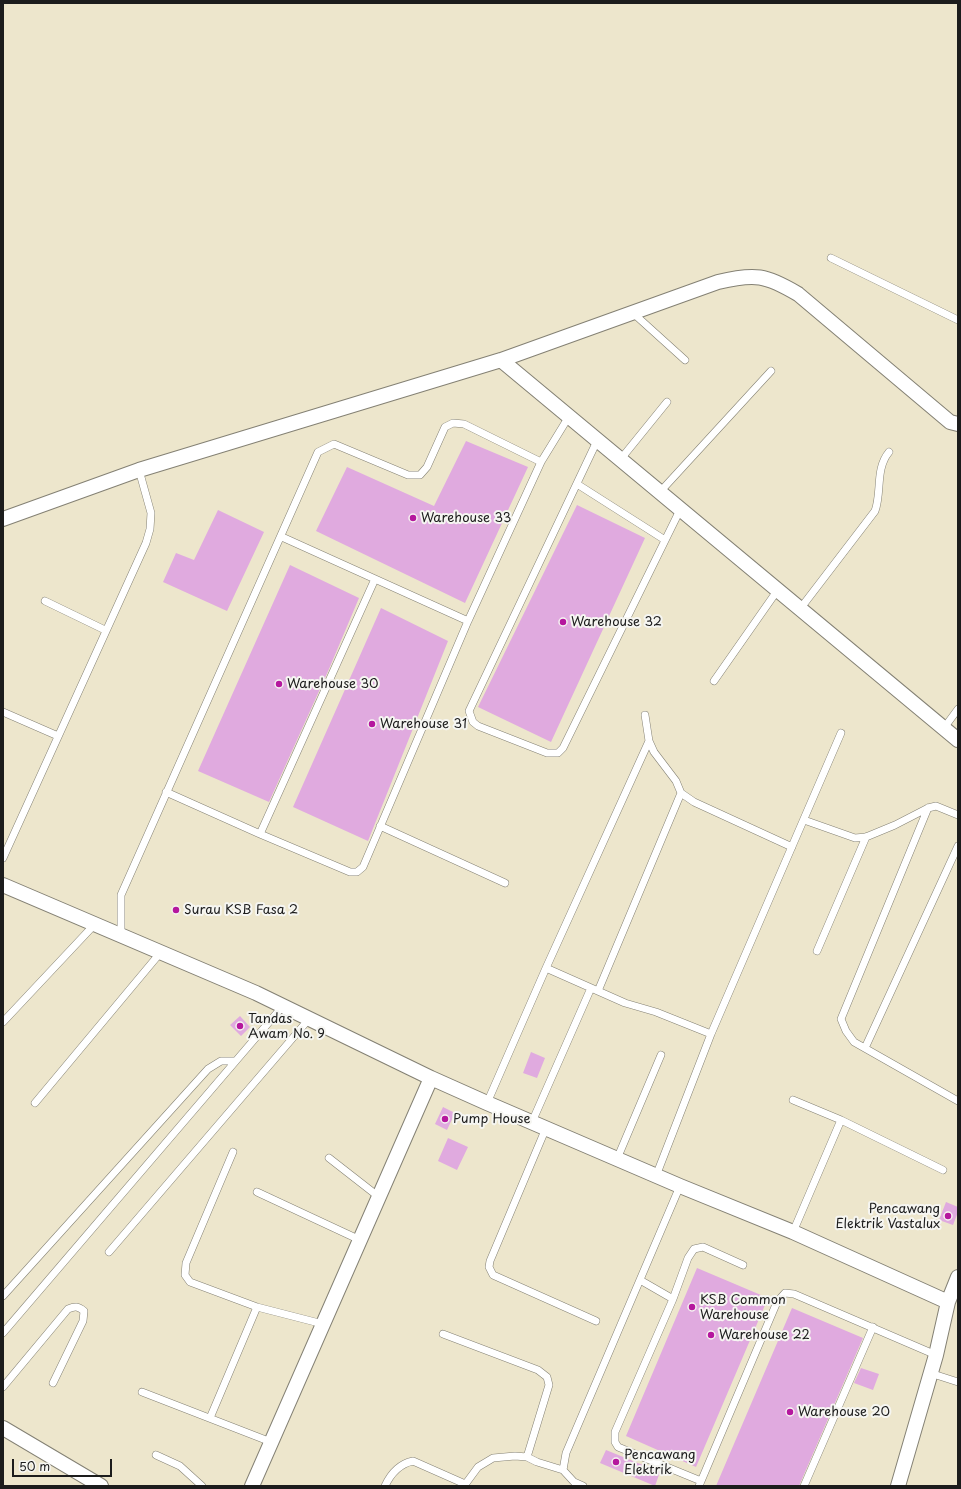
<!DOCTYPE html>
<html>
<head>
<meta charset="utf-8">
<style>
	body { margin:0 }
	#map { position:relative; width:961px; height:1489px; overflow:hidden; background:#ede6cc; font-family:"Playpen Sans",sans-serif }
	canvas { display:block }
	.frame { position:absolute; inset:0; border:4px solid #1c1c1c; pointer-events:none }
	.scale { position:absolute; left:12px; top:1459px; width:100px; height:18px; box-sizing:border-box; border:2px solid #1c1c1c; border-top:0; padding-left:5px; font-size:12px; line-height:14px; white-space:nowrap; color:#1c1c1c; -webkit-text-stroke:3px #f6f6f2; paint-order:stroke }
</style>
</head>
<body>
<div id="map">
<canvas width="961" height="1489"></canvas>
<div class="frame"></div>
<div class="scale">50 m</div>
</div>
<script>
const g = document.querySelector('canvas').getContext('2d');
g.lineJoin = 'round';
function fillPath(path, color) { g.fillStyle = color; g.fill(path, 'evenodd'); }
function stroke(path, color, width, dash) { g.strokeStyle = color; g.lineWidth = width; g.lineCap = dash ? 'butt' : 'round'; g.setLineDash(dash || []); g.stroke(path); }
function drawText(font, color, halo, rows, align = 'center') {
  g.font = font + ' "Playpen Sans",sans-serif'; g.lineWidth = 4; g.setLineDash([]); g.textBaseline = 'middle'; g.strokeStyle = halo; g.fillStyle = color; for (const [text, x, y, turn = 0] of rows) {
    g.save(); g.translate(x, y); g.rotate((+turn || 0) * Math.PI / 180); g.textAlign = isNaN(turn) ? turn : align; if (halo) g.strokeText(text, 0, 0); g.fillText(text, 0, 0); g.restore();
  }
}
fillPath(new Path2D(`
	M466 441 528 467 465 603 316 531 347 467 434 506Z
	M577 505 645 538 551 742 478 707Z
	M218 510 264 532 227 611 163 582 176 553 194 560Z
	M290 565 359 598 329 669 269 802 198 771Z
	M381 608 448 641 368 841 293 807Z
	M240 1016 250 1027 241 1036 230 1025Z
	M531 1052 545 1058 537 1078 523 1073Z
	M443 1107 455 1113 447 1130 435 1124Z
	M448 1138 468 1147 457 1170 438 1161Z
	M946 1202 958 1207V1212L953 1225 939 1220Z
	M697 1268 768 1298 696 1467 626 1436Z
	M792 1308 863 1338 799 1486H716Z
	M861 1368 879 1374 873 1390 854 1383Z
	M606 1450 660 1472 655 1486 600 1463Z`), '#e0aadf');
const service = new Path2D(`
	M831 258 958 320
	M633 313 685 360
	M597 441 469 711 473 722 478 726 547 753H558L563 748 680 510
	M620 460 667 402
	M577 484 665 540
	M659 493 771 371
	M282 537 375 579
	M45 601 105 630
	M800 609 875 511C882 492 875 469 889 452
	M714 681 777 591
	M3 712 58 736
	M645 715 649 741 654 752 676 781 681 793 694 802 792 847
	M944 728 958 709
	M166 792 260 834 375 579 468 621 541 462 568 418
	M928 808 841 1019 846 1031 854 1042 958 1101
	M804 820 855 838 866 837 895 825 928 808 936 806 958 815
	M380 826 505 883
	M260 834 350 872H357L363 867 468 621
	M3 858 146 543 150 529 151 513 139 470
	M121 935V895L318 452 334 444 408 475H420L427 467 445 427 453 423 464 424 541 462
	M817 951 866 837
	M546 968 625 1003 656 1012 711 1034
	M598 991 681 793
	M3 1022 95 924
	M865 1048 958 846
	M793 1100 841 1120 943 1170
	M35 1103 161 952
	M487 1103 546 968 649 741
	M532 1122 591 988
	M546 1128 490 1261 489 1267 493 1275 596 1321
	M233 1152 186 1263 185 1275 190 1282 257 1307 323 1324
	M329 1158 379 1197
	M617 1159 661 1055
	M656 1176 711 1034 841 733
	M257 1192 360 1240
	M793 1232 841 1120
	M109 1252 309 1019
	M640 1280 673 1299 615 1432V1442L618 1447 701 1481
	M3 1296 208 1069 221 1061H235
	M673 1299 688 1258 694 1249 703 1247 743 1265
	M3 1333 282 1007
	M443 1334 538 1370 547 1377 549 1385 527 1457
	M930 1373 958 1382
	M3 1387 68 1309C75 1306 78 1306 84 1311L83 1321 53 1383
	M142 1392 271 1442
	M210 1418 257 1307
	M156 1455 180 1466 202 1486
	M385 1486C391 1473 399 1464 413 1461L465 1484
	M464 1486 478 1467 493 1458 515 1456 527 1457 537 1462 563 1470
	M583 1486 574 1482 563 1470 566 1453 680 1186
	M699 1486 777 1302 785 1293 794 1294 936 1355
	M804 1486 873 1327`);
const minor = new Path2D(`
	M501 360 958 740
	M3 519 139 470 501 360 718 282C755 273 766 275 798 294L950 422 958 424
	M3 885 256 993 431 1078 487 1103 680 1186 793 1232 948 1302
	M3 1428 101 1486
	M252 1486 431 1078
	M898 1486 936 1355 948 1302 958 1277`);
stroke(service, '#848174', 8);
stroke(minor, '#848174', 16);
stroke(service, '#fff', 7);
stroke(minor, '#fff', 14);
for (const [x, y, r, color] of [
	[413,518,4,"#b5179e"],
	[563,622,4,"#b5179e"],
	[279,684,4,"#b5179e"],
	[372,724,4,"#b5179e"],
	[176,910,4,"#b5179e"],
	[240,1026,4,"#b5179e"],
	[445,1119,4,"#b5179e"],
	[948,1216,4,"#b5179e"],
	[692,1307,4,"#b5179e"],
	[711,1335,4,"#b5179e"],
	[790,1412,4,"#b5179e"],
	[616,1462,4,"#b5179e"]
]) { const dot = new Path2D(); dot.arc(x, y, r, 0, 2 * Math.PI); g.fillStyle = color; g.fill(dot); stroke(dot, '#f6f6f2', 1.5); }
drawText('13px', '#1c1c1c', '#f6f6f2', [
	["Warehouse 33",421,518],
	["Warehouse 32",571,622],
	["Warehouse 30",287,684],
	["Warehouse 31",380,724],
	["Surau KSB Fasa 2",184,910],
	["Tandas",248,1019],
	["Awam No. 9",248,1034],
	["Pump House",453,1119],
	["Pencawang",940,1209,"right"],
	["Elektrik Vastalux",940,1224,"right"],
	["KSB Common",700,1300],
	["Warehouse",700,1315],
	["Warehouse 22",719,1335],
	["Warehouse 20",798,1412],
	["Pencawang",624,1455],
	["Elektrik",624,1470]
], 'left');
</script>
</body>
</html>
